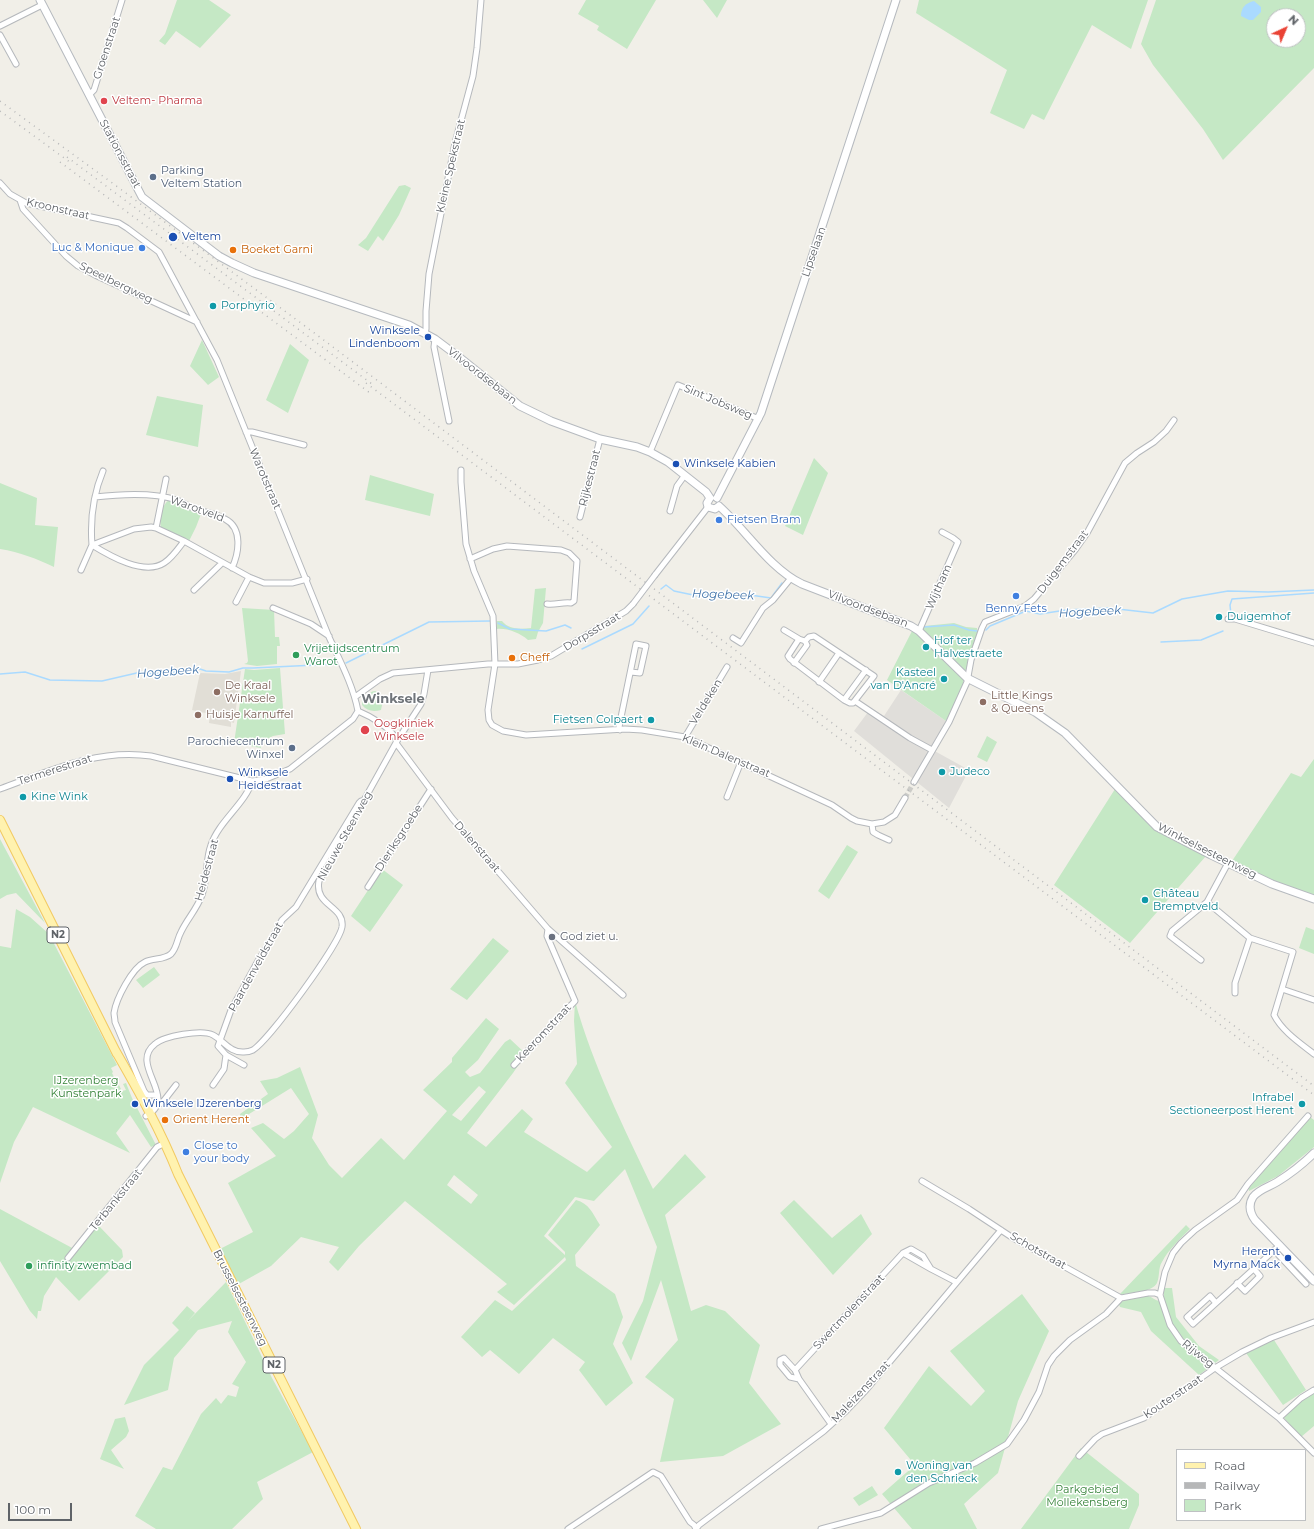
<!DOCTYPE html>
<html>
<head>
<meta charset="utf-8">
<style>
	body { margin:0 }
	#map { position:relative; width:1314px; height:1529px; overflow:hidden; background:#f1efe8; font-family:Montserrat,sans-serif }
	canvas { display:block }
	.legend { position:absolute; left:1176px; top:1449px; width:130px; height:72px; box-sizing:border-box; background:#fff; border:1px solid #bfc1c3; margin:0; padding:5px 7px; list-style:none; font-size:12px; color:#5f6368 }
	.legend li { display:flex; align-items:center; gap:8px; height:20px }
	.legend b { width:20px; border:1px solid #bfc1c3 }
	.north { position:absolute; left:1266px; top:8px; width:40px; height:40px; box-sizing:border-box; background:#fff; border:1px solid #bfc1c3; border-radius:50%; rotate:44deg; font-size:11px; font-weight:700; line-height:16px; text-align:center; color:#5f6368 }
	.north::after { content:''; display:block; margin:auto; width:14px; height:18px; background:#ea4335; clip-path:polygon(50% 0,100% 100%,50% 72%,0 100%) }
	.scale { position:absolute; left:8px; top:1503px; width:64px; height:18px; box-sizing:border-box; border:2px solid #5f6368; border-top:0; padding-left:5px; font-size:12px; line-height:14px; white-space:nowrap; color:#5f6368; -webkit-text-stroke:3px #fff; paint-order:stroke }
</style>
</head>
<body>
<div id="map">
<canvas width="1314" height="1529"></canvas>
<ul class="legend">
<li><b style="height:5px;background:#fff2af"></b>Road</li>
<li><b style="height:5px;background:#b6b7b8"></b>Railway</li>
<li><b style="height:11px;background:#c5e8c5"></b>Park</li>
</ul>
<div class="north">N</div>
<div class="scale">100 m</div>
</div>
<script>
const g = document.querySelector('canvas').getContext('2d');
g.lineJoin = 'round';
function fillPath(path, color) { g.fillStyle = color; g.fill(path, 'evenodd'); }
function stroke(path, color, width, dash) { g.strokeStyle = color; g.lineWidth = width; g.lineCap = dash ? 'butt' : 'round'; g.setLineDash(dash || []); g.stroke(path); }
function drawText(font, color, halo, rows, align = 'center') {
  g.font = font + ' Montserrat,sans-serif'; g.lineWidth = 3; g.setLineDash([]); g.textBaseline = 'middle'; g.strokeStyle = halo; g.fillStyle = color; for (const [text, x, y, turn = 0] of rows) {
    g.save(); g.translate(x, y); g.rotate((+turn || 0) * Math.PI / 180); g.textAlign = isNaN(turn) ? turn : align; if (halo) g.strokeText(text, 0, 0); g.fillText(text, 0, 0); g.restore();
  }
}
fillPath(new Path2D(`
	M901 690 946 721 931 749 969 770 949 808 854 731 871 708 884 716Z`), '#e0deda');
fillPath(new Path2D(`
	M241 671 234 723 231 722V727L209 723 210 714 192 710 200 673 225 674Z`), '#e1ded6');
fillPath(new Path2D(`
	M177 0H209L231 15 200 48 176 31 165 45 159 41 165 34Z
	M586 0H656L627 49 597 30 599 26 578 14Z
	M703 0H727L717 18Z
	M919 0H1148L1131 49 1092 25 1044 120 1032 114 1024 129 990 113 1007 70 916 13Z
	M1156 0H1314V68L1223 160 1203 129 1153 65 1141 44ZM1274 16H1298V40H1274Z
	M405 185 411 188 399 215 383 241 378 236 368 251 358 245 366 238 399 186Z
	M202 340 219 377 208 385 190 366Z
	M290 344 309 360 288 413 266 400Z
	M157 396 203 405 198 447 146 435Z
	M814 458 828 473 803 535 785 526Z
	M370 475 434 494 430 516 365 500Z
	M0 483 37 498 35 525 58 527 54 567C37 559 20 552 0 549Z
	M169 500 201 514 196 527 189 541 161 527C159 520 162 504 169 500Z
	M546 588 543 623 538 632 536 639 528 640C520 633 507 628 497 629V621H502C509 630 520 629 531 628L535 589Z
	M242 608 274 610 275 637H279L280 646H277V664L257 666 244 664 247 663 248 661Z
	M954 623 966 627 977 628 978 633 966 670H962L923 631 924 626Z
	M912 631 920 635 962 676 964 683 946 721 887 680Z
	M280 668 285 734 273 736 261 742V748L234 743 245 669 254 670Z
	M375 691C385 695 383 702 381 710 373 712 367 711 362 705 362 698 368 692 375 691Z
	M987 736 997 742 987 762 977 757Z
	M1314 759V896L1284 886 1232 861 1291 773 1301 777Z
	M1115 789 1155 830 1206 856 1130 943 1054 885Z
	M0 839 45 923 16 893 7 895 0 899Z
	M847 845 858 852 829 899 818 891Z
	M382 869 403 885 370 932 351 916Z
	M16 909 30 917 49 934 117 1065 111 1068 113 1072 112 1073 115 1079H116L122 1091 126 1090 123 1084 126 1083 132 1098 156 1145 151 1147 130 1115 116 1133 130 1153 33 1107 14 1142 0 1183V946L11 948Z
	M1306 927 1314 930V954L1299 948Z
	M493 938 509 951 467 1000 450 989Z
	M154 967 160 975 143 988 136 980Z
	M575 1001C593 1066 624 1128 653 1189L685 1154 706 1177 665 1215 691 1311 706 1305 725 1311 760 1345 749 1383 781 1424 723 1456 660 1462 674 1399 645 1377 678 1340 661 1280 631 1361 622 1343 643 1301 657 1247 625 1169 594 1201 575 1197 544 1236 565 1255V1252L548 1235 576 1200C589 1203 593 1214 600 1225L575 1255 576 1266 615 1294 623 1317 613 1344 633 1383 606 1406 579 1370 585 1362 553 1338 519 1374 490 1350 482 1357 461 1337 495 1300 512 1311 566 1260 565 1257 514 1305 497 1292 507 1284 405 1201 359 1246 338 1271 329 1262 339 1247 301 1237 271 1266 237 1285 218 1250 253 1232 228 1183 276 1156 251 1128 263 1123 284 1139 294 1131 309 1114 291 1088 241 1119 240 1114 268 1094 260 1081 277 1078 300 1067 318 1115 312 1138 329 1165 342 1178 381 1138 404 1160 447 1111 423 1090 452 1062V1058L486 1018 499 1029 478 1060 465 1072 470 1077 480 1073 505 1042 510 1039 526 1054 513 1073 467 1133 486 1147 522 1109 533 1119 524 1132 587 1172 612 1147 565 1083 577 1064 574 1021ZM479 1086 486 1092 461 1121 452 1115ZM454 1175 478 1195 471 1204 447 1185Z
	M1310 1117 1314 1120V1147L1278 1176 1249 1191 1248 1185Z
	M794 1200 832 1238 861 1214 872 1234 833 1275 780 1213Z
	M0 1209 74 1249 97 1226H99L122 1250 123 1257 79 1301 56 1277 44 1296 41 1311H38L37 1319 30 1311 0 1261Z
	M1186 1225 1190 1229C1181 1238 1168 1250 1162 1262 1158 1268 1160 1276 1157 1283 1153 1292 1129 1294 1120 1294Z
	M226 1282 272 1378 313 1452 257 1482 263 1499 232 1529H156L135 1516 163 1467 172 1470 201 1414 216 1398 221 1404 228 1395 236 1397 239 1387 232 1384 246 1362 228 1332 232 1321 198 1330 174 1358 168 1390 124 1405 144 1365 179 1330 172 1323 187 1306 195 1313 188 1321Z
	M1164 1288H1172L1176 1317 1199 1346 1219 1360 1199 1375 1151 1331 1141 1312 1120 1307 1118 1302C1124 1298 1142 1295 1148 1296 1155 1298 1155 1302 1164 1301Z
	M1022 1294 1049 1331 1018 1401 998 1473 964 1504 977 1529H912L882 1494 915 1465 884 1428 929 1366 971 1406 985 1391 950 1351Z
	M1274 1340 1306 1390 1283 1405 1246 1353Z
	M1314 1391V1426L1301 1437 1284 1418 1286 1413Z
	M125 1417 129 1431 126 1437 111 1450 124 1469 100 1459 115 1419Z
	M1081 1448 1139 1494V1505L1129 1529H1021Z
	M872 1486 878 1495 859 1506 853 1498Z`), '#c5e8c5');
fillPath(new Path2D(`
	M1254 1 1261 7V12L1253 20H1249L1241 16C1241 7 1246 3 1254 1Z`), '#aadaff');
stroke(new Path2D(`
	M661 589 666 585 674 591 698 596 714 594 750 595 771 598 782 583
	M1231 615 1230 605 1232 599 1314 593
	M498 623 510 629 546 631 565 625 571 628
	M924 627 954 625 969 630 977 631
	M986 630 990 626 1026 611 1040 614 1066 610 1109 608 1153 613 1182 599 1228 591 1268 592 1314 590
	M1161 642 1201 640 1223 631
	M582 649 633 624 649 606
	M346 663 429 622 490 621
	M0 674 25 672 50 680 102 681 141 672 152 674 170 672H182L197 668 206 671 229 672 243 668H253L337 664`), '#aadaff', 1.5);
stroke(new Path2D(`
	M905 798 914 782`), '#ccccc8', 5, [5, 2.5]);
const street = new Path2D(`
	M0 26 42 5
	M0 35 16 64
	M89 95 94 90 122 0
	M0 183 10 194 26 203 119 223 127 228 159 252 217 360 329 637C340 661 353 685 358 711
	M20 200 23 209 66 256 78 266 95 275 197 322
	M425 333 426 329V311L429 274 455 143 473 76 477 48 481 0
	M435 339 434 347 449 421
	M246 432H252L304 445
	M650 452 678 385 759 419
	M461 470V482L466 544 474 571 493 616 495 664 488 710 489 720 492 725 503 731 526 735 625 729 642 730 685 737 817 798 832 805 851 818 857 821 872 824 884 822 895 815 905 798
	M103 471C93 495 90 519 92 545 110 556 144 576 164 563 172 558 178 549 184 541
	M95 497C120 494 153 492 177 500 184 503 191 508 199 510 207 513 217 514 225 519 243 528 239 553 232 568
	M670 511 677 486 685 475
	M580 517 600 439
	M156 528 166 479
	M470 559 493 549 507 546 561 550 569 553 577 561 574 601 571 603C562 602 556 605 547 604
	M81 570 92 545 134 529 151 527 156 528 184 541 249 577 264 583H292L307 579
	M655 575 708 507
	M194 590 222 563
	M236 602 249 577
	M273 608 311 624 329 636
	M1228 619H1235L1314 643
	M784 630 799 639 805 641 809 637 814 636 874 676 853 703H850L844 700 790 659 788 656 799 639
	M919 631 958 542 953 538 942 532
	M733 638 741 643 763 608 773 600 791 578
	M794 663 807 645 805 641
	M819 682 839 653
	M355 697 380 679 393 673 488 664H518L538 660 551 656 626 611 633 604
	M844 700 866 670
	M855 701 910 738 932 750
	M358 711C370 716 392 728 397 741
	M620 730 619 727 636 644 646 646 640 673 631 672
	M685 737 727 667
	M396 743 452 818 548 929 623 995
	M914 782 949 722 967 682 971 660 982 628 985 622 1025 606 1034 599 1075 550 1087 533 1125 463 1137 453 1154 442 1166 431 1174 420
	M0 789C49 771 98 748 151 756L252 781 266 779 290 769 353 719 358 711
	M727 797 741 762
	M872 824 873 832 878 835 889 840
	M368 887 431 789
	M1207 902 1250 938 1235 983V993
	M1250 938 1293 952 1274 1015C1282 1031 1300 1043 1314 1054
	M1201 960 1170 936 1172 931 1207 902 1228 863
	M1282 989 1314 1000
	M244 1065 226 1055 218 1046 231 1010 259 959 271 940 282 920 296 907 359 803 361 801 363 802
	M514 1065 575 1001 547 936 548 929
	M213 1085 224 1069 226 1055
	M157 1095H147L144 1091 115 1022C115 1019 114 1015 114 1013 116 999 132 968 145 962 153 958 164 960 171 954 177 948 177 939 181 932 187 919 197 909 202 895 208 879 205 861 211 845 219 821 246 803 252 781
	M157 1105 162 1103 176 1085
	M146 1116C180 1098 128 1065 155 1044 164 1036 202 1029 213 1035 224 1041 230 1053 244 1052 247 1052 251 1051 253 1050 269 1040 339 945 342 927 345 906 314 906 319 881L397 741 421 704 424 694 428 670
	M1308 1116 1248 1184 1237 1200 1195 1230 1181 1243 1173 1253 1165 1272 1160 1295 1170 1325 1181 1341 1279 1418 1314 1453
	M922 1181 969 1209 1013 1238 1121 1298 1148 1293H1155L1160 1295
	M911 1249 923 1256 931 1269 903 1253Z
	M1274 1250 1306 1284
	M68 1258 157 1147 165 1143
	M931 1269 956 1282
	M1237 1283 1245 1291 1260 1276 1254 1269
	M1216 1303 1210 1296 1187 1317 1193 1324C1222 1298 1251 1271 1280 1245
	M784 1358 795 1370 799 1379 790 1377 780 1365V1360Z
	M795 1370 903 1253
	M799 1379 831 1424
	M1279 1418 1301 1398 1314 1390
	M1079 1456 1095 1439 1102 1434 1144 1418 1215 1368 1242 1352 1271 1338 1314 1322
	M568 1529 653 1472 661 1476 690 1522 694 1525 696 1529
	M696 1529 699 1525 824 1431 845 1412 866 1390 1001 1230
	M821 1529 881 1513 929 1483 975 1463 1007 1444 1024 1420 1039 1392 1048 1365 1054 1356 1070 1340 1106 1314 1121 1298`);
const secondary = new Path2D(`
	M40 0 142 197 219 256 232 263 254 273 409 325 435 339 459 357 520 406 551 421 600 439 637 447 650 452 668 462 706 492 710 498
	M710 498 707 503 708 507 715 509 719 506
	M717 498 761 413 896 0
	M719 506C746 530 769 568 802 584L911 626 919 631 967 678 1035 712 1065 733 1157 827 1211 855 1272 884 1314 899
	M1314 1153C1303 1164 1290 1174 1277 1182 1269 1187 1259 1189 1253 1197 1248 1205 1250 1213 1255 1220L1314 1281`);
const primary = new Path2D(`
	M0 820 117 1054
	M115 1050C138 1090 161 1131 178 1174L356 1529`);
stroke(street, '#b5b8bc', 7);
stroke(secondary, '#b6babf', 9);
stroke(primary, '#f2c960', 10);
stroke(street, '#fff', 5);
stroke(secondary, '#fff', 7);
stroke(primary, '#fff2af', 8);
stroke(new Path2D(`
	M0 101 115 185 317 335 1314 1086
	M0 111 71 163
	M67 157 372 384
	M60 162 370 393
	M366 383 1314 1095`), '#b6b7b8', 1.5, [1, 5]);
const streetBridge = new Path2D(`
	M633 604 655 575`);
stroke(streetBridge, '#b5b8bc', 7, []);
stroke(streetBridge, '#fff', 5);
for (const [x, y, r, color] of [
	[104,101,4,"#e0444e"],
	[153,177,4,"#5c6f8a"],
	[173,237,5,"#1a4fb4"],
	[142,248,4,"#3f7fe0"],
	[233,250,4,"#e8710a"],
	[213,306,4,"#0f9aa8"],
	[428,337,4,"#1a4fb4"],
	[676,464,4,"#1a4fb4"],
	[719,520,4,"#3f7fe0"],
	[1016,596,4,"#3f7fe0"],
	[1219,617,4,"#0f9aa8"],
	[926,647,4,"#0f9aa8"],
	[296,655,4,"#2e9e5b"],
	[512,658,4,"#e8710a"],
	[944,679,4,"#0f9aa8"],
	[217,692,4,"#8d6e63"],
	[983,702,4,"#8d6e63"],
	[198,715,4,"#8d6e63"],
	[651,720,4,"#0f9aa8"],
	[365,730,5,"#e0444e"],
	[292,748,4,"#5c6f8a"],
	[942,772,4,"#0f9aa8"],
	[230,779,4,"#1a4fb4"],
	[23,797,4,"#0f9aa8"],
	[1145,900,4,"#0f9aa8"],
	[552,937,4,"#6b7280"],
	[135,1104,4,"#1a4fb4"],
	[1302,1104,4,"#0f9aa8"],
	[165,1120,4,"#e8710a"],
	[186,1152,4,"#3f7fe0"],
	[1288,1258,4,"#1a4fb4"],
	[29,1266,4,"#2e9e5b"],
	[898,1472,4,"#0f9aa8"]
]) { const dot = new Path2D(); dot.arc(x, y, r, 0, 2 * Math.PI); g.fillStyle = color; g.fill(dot); stroke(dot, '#fff', 1.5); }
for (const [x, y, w] of [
	[58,935,22],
	[274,1365,22]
]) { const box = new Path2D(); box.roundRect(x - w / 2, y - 8, w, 16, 3); g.fillStyle = '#fff'; g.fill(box); stroke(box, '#5f6368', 1); }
drawText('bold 10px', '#5f6368', null, [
	["N2",58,935],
	["N2",274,1365]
]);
drawText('11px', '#5f6368', '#fff', [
	["Groenstraat",107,48,-72],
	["Stationsstraat",120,154,62],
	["Kleine Spekstraat",451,166,-77],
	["Kroonstraat",58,209,13],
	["Lipselaan",814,252,-71],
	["Speelbergweg",116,283,26],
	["Vilvoordsebaan",482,376,38],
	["Sint Jobsweg",718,402,23],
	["Rijkestraat",590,478,-76],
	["Warotstraat",265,479,67],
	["Warotveld",197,509,20],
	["Duigemstraat",1063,562,-53],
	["Wijtham",939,587,-66],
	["Vilvoordsebaan",868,609,21],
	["Dorpsstraat",592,632,-31],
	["Veldeken",706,702,-58],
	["Klein Dalenstraat",726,756,23],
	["Termerestraat",55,770,-18],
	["Nieuwe Steenweg",345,836,-61],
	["Dieriksgroebe",399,838,-57],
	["Dalenstraat",477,847,49],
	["Winkselsesteenweg",1207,851,27],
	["Heidestraat",207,870,-75],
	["Paardenveldstraat",256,967,-61],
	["Keeromstraat",544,1033,-47],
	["Terbankstraat",116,1200,-51],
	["Schotstraat",1038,1251,30],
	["Brusselsesteenweg",240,1298,63],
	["Swertmolenstraat",849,1312,-47],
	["Rijweg",1198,1354,39],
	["Maleizenstraat",861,1392,-47],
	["Kouterstraat",1173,1397,-34]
]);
drawText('11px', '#be3a42', '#fff', [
	["Veltem- Pharma",112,101],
	["Oogkliniek",374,724],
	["Winksele",374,737]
], 'left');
drawText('11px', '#4e5e75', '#fff', [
	["Parking",161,171],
	["Veltem Station",161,184],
	["Parochiecentrum",284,742,"right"],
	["Winxel",284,755,"right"]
], 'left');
drawText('11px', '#164399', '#fff', [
	["Veltem",182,237],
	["Winksele",420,331,"right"],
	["Lindenboom",420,344,"right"],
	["Winksele Kabien",684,464],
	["Winksele",238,773],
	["Heidestraat",238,786],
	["Winksele IJzerenberg",143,1104],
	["Herent",1280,1252,"right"],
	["Myrna Mack",1280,1265,"right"]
], 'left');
drawText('11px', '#366cbe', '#fff', [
	["Luc & Monique",134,248,"right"],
	["Fietsen Bram",727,520],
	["Benny Fets",1016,609,"center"],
	["Close to",194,1146],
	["your body",194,1159]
], 'left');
drawText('11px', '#c56008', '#fff', [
	["Boeket Garni",241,250],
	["Cheff",520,658],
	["Orient Herent",173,1120]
], 'left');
drawText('11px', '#0d838f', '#fff', [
	["Porphyrio",221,306],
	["Duigemhof",1227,617],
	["Hof ter",934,641],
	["Halvestraete",934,654],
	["Kasteel",936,673,"right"],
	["van D'Ancré",936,686,"right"],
	["Fietsen Colpaert",643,720,"right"],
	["Judeco",950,772],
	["Kine Wink",31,797],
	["Château",1153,894],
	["Bremptveld",1153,907],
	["Infrabel",1294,1098,"right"],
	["Sectioneerpost Herent",1294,1111,"right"],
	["Woning van",906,1466],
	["den Schrieck",906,1479]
], 'left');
drawText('11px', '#27864d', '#fff', [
	["Vrijetijdscentrum",304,649],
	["Warot",304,662],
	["infinity zwembad",37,1266]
], 'left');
drawText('11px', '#785e54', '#fff', [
	["De Kraal",225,686],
	["Winksele",225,699],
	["Little Kings",991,696],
	["& Queens",991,709],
	["Huisje Karnuffel",206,715]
], 'left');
drawText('11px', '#5b616d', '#fff', [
	["God ziet u.",560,937]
], 'left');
drawText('11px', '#348238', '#fff', [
	["IJzerenberg",86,1081],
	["Kunstenpark",86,1094],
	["Parkgebied",1087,1490],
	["Mollekensberg",1087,1503]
]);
drawText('italic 12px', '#4174aa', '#fff', [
	["Hogebeek",723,595,2],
	["Hogebeek",1090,612,-3],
	["Hogebeek",168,672,-4]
]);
drawText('bold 13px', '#70757a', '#fff', [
	["Winksele",393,699]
]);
</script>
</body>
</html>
